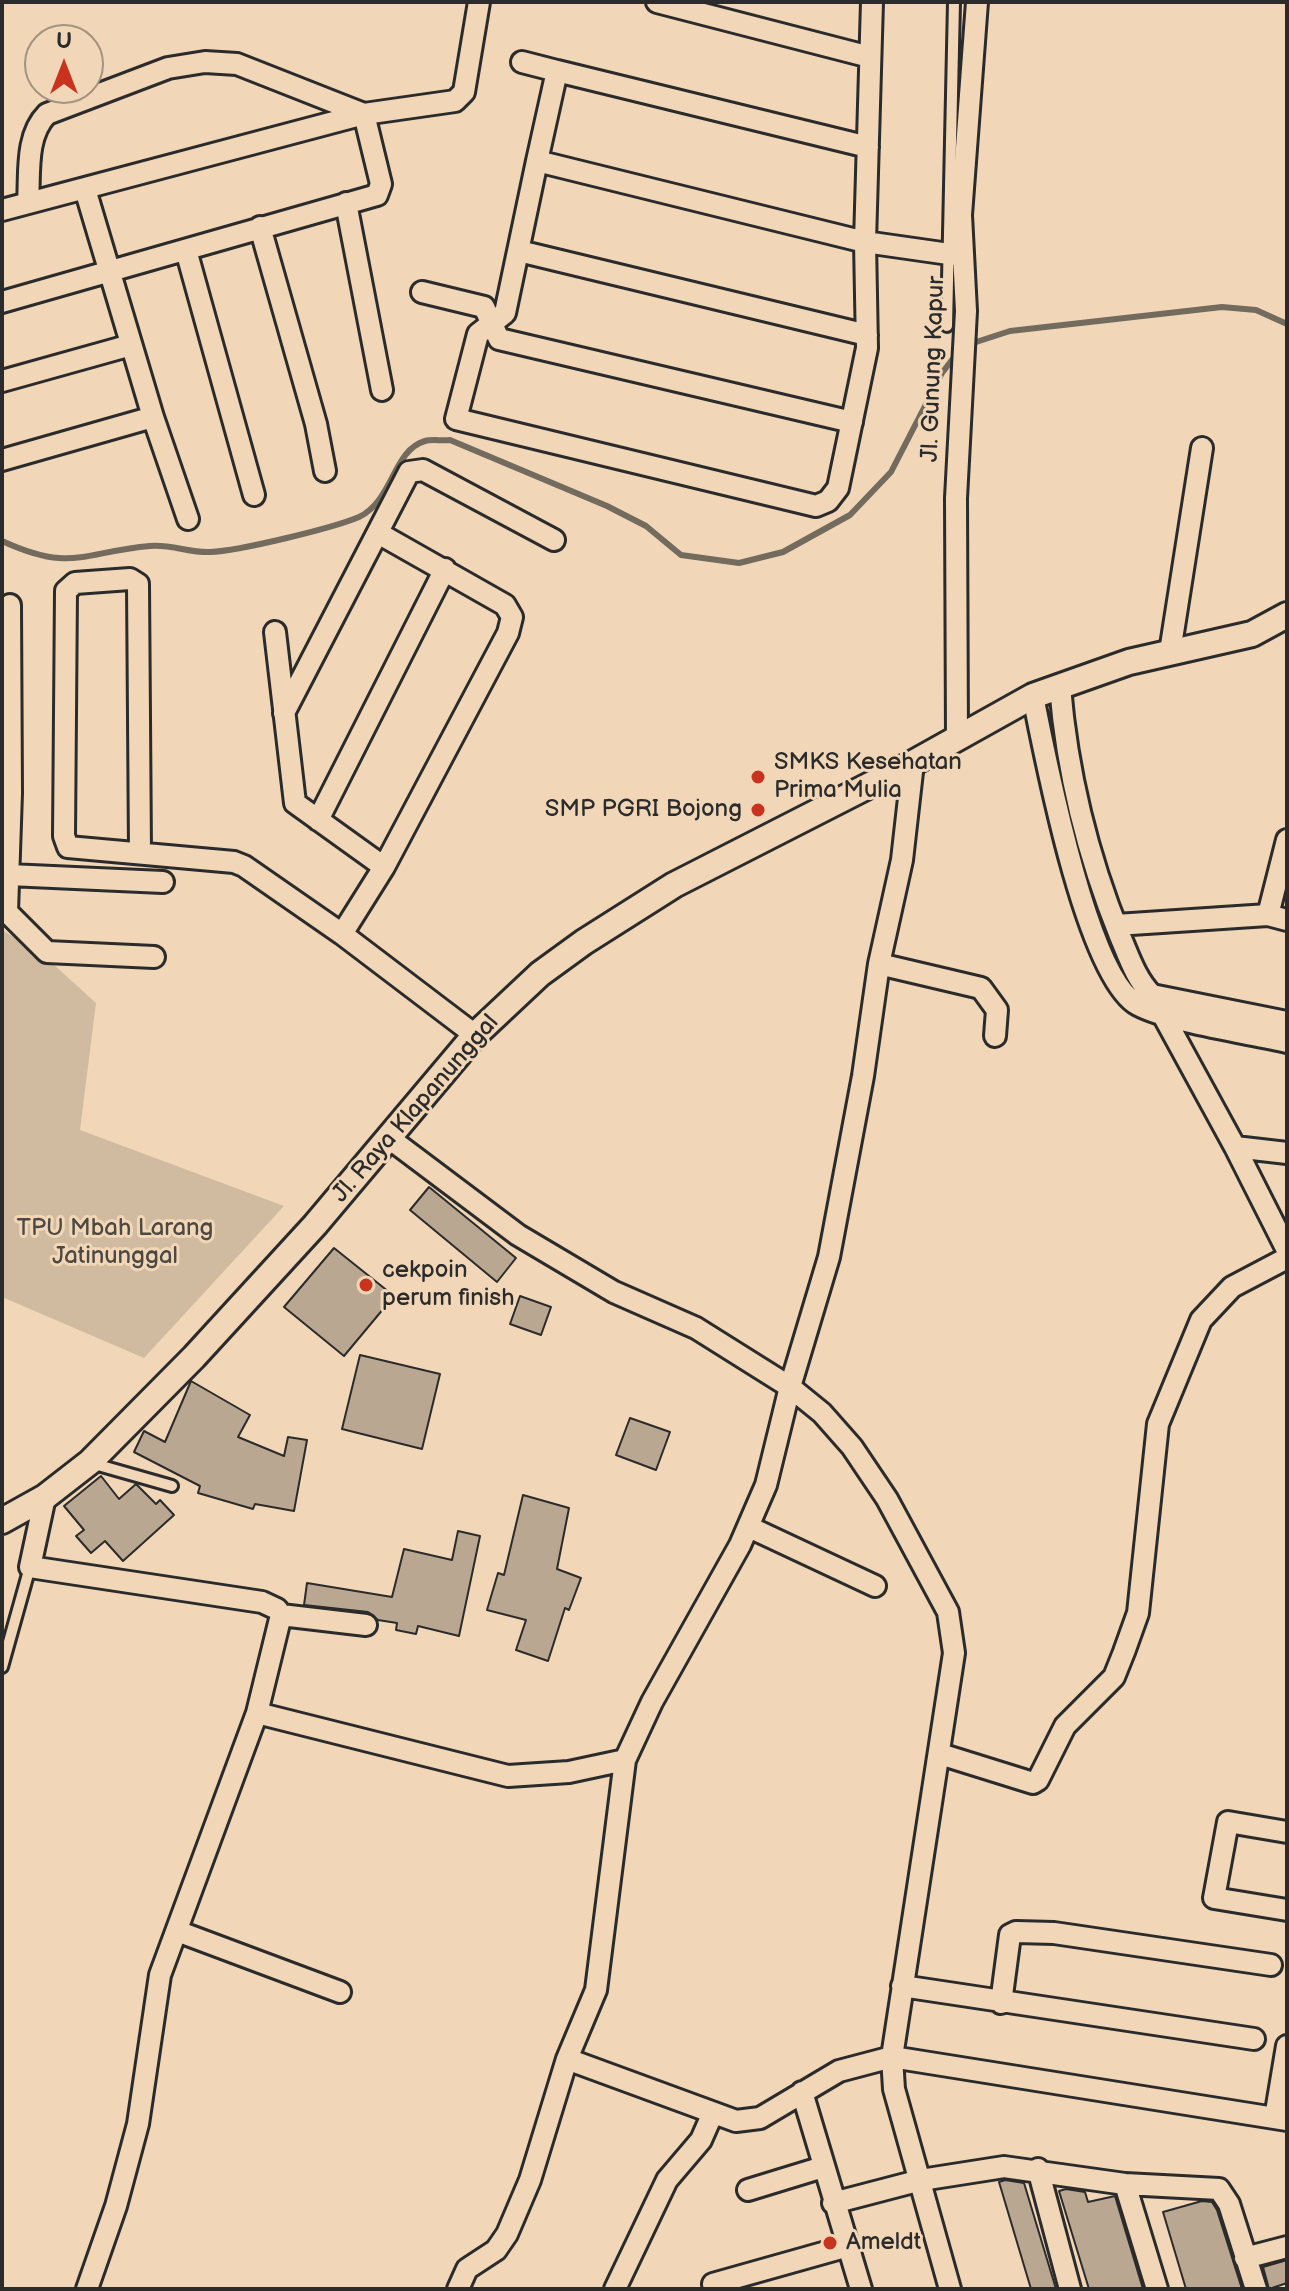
<!DOCTYPE html>
<html>
<head>
<meta charset="utf-8">
<style>
	body { margin:0 }
	#map { position:relative; width:1289px; height:2291px; overflow:hidden; background:#f1d7b8; font-family:"Balsamiq Sans",sans-serif }
	canvas { display:block }
	.frame { position:absolute; inset:0; border:4px solid #2b2b2b; pointer-events:none }
	.north { position:absolute; left:24px; top:24px; width:80px; height:80px; box-sizing:border-box; background:#f1d7b8; border:2px solid #a29280; border-radius:50%; rotate:0deg; font-size:22px; font-weight:700; line-height:32px; text-align:center; color:#2b2b2b }
	.north::after { content:''; display:block; margin:auto; width:28px; height:36px; background:#c8321e; clip-path:polygon(50% 0,100% 100%,50% 72%,0 100%) }
</style>
</head>
<body>
<div id="map">
<canvas width="1289" height="2291"></canvas>
<div class="frame"></div>
<div class="north">U</div>
</div>
<script>
const g = document.querySelector('canvas').getContext('2d');
g.lineJoin = 'round';
function fillPath(path, color) { g.fillStyle = color; g.fill(path, 'evenodd'); }
function stroke(path, color, width, dash) { g.strokeStyle = color; g.lineWidth = width; g.lineCap = dash ? 'butt' : 'round'; g.setLineDash(dash || []); g.stroke(path); }
function drawText(font, color, halo, rows, align = 'center') {
  g.font = font + ' "Balsamiq Sans",sans-serif'; g.lineWidth = 6; g.setLineDash([]); g.textBaseline = 'middle'; g.strokeStyle = halo; g.fillStyle = color; for (const [text, x, y, turn = 0] of rows) {
    g.save(); g.translate(x, y); g.rotate((+turn || 0) * Math.PI / 180); g.textAlign = isNaN(turn) ? turn : align; if (halo) g.strokeText(text, 0, 0); g.fillText(text, 0, 0); g.restore();
  }
}
fillPath(new Path2D(`
	M2 930 41 953 96 1003 80 1130 284 1206 144 1358 2 1297Z`), '#d0bba0');
stroke(new Path2D(`
	M970 344 1010 331 1222 307 1256 310 1287 324
	M2 541C72 573 82 552 150 546 171 544 190 553 210 552 239 551 333 528 359 517 393 501 393 450 425 441 432 439 442 441 450 440L607 506 646 526 681 555 739 563 783 552 850 515 891 472 942 373 958 352`), '#746b5f', 6);
const building = new Path2D(`
	M429 1187 516 1258 497 1282 410 1210Z
	M334 1248 394 1296 344 1356 284 1307Z
	M520 1296 551 1307 541 1335 510 1324Z
	M360 1355 440 1374 422 1449 342 1429Z
	M191 1381 250 1415 238 1437 284 1456 288 1437 307 1440 294 1511 255 1504 253 1509 198 1493 200 1486 134 1452 144 1431 165 1442Z
	M630 1418 670 1432 656 1470 616 1455Z
	M101 1476 119 1499 136 1484 156 1504 160 1500 174 1515 123 1561 105 1541 91 1553 76 1536 84 1530 64 1506Z
	M523 1495 569 1508 557 1569 581 1578 569 1610 565 1608 548 1661 516 1650 526 1620 487 1610 498 1573 504 1575Z
	M458 1531 480 1536 459 1636 418 1626 416 1634 396 1630 397 1623 378 1620 368 1612 304 1605 307 1583 392 1597 404 1549 452 1560Z
	M1005 2180 1024 2183 1056 2289H1031L999 2182Z
	M1066 2189 1085 2192 1088 2202 1115 2196 1143 2289H1089L1059 2191Z
	M1202 2201 1212 2202 1217 2210 1242 2289H1186L1163 2212Z
	M1287 2260V2283L1269 2289 1263 2267Z`);
fillPath(building, '#baa791');
stroke(building, '#2b2b2b', 2);
const service = new Path2D(`
	M947 326 954 2
	M91 1463 172 1486
	M2 1667 30 1567`);
const minor = new Path2D(`
	M657 2 870 57
	M522 62 557 71
	M868 147 557 71 537 161 865 242 963 256
	M537 161 505 313 478 334 456 419 816 506 828 501 838 488 867 348 865 242 872 2
	M346 203 382 390
	M2 210 364 114 455 101 464 92 479 2
	M260 227 316 424 325 471
	M186 250 254 495
	M519 251 867 335
	M422 292 484 307 499 339 852 422
	M2 302 377 195 381 184 364 114 237 64 205 62 168 68 47 114C25 136 30 174 28 203
	M2 381 131 345
	M153 417 188 519
	M2 460 153 417 85 189
	M10 605 11 793
	M275 632 295 803 384 867
	M1170 652 1202 448
	M1060 687C1067 772 1088 857 1120 936 1129 957 1136 979 1152 995L1235 1147 1287 1250
	M1033 696C1045 756 1087 978 1138 1005 1170 1022 1248 1033 1287 1042
	M284 713 409 472 423 470 554 540
	M957 739 956 498 966 311 961 215 977 2
	M2 793H11L7 912 47 952 154 957
	M318 820 445 569
	M140 852 138 584 130 579 75 583 66 591 64 836 68 847 234 862 244 866 342 934 475 1035
	M9 875 163 882
	M1268 915 1287 840
	M1116 925 1268 915 1287 920
	M342 934 384 867 508 633 512 617 505 605 378 533
	M879 964 981 988 997 1010 995 1036
	M1152 995 1287 1022
	M389 1138 518 1235 614 1292 696 1328 790 1387 822 1413 852 1447 887 1499 948 1612 954 1653 892 2057 894 2089 950 2289
	M1235 1147 1287 1153
	M45 1497 30 1567 262 1602 277 1609 281 1615 257 1713 160 1975 138 2124 116 2206 87 2289
	M749 1527 875 1586
	M281 1615 366 1625
	M257 1713 508 1776 569 1772 625 1760
	M940 1754 1033 1783 1038 1780 1065 1726 1114 1677 1124 1652 1138 1613 1158 1424 1201 1320 1232 1287 1287 1258
	M1287 1832 1228 1822 1214 1898 1287 1910
	M177 1931 340 1992
	M902 1986 1254 2039
	M1001 2003 1010 1935 1016 1932 1054 1933 1271 1965
	M567 2059 736 2121 760 2118 839 2071 892 2057 1287 2120
	M802 2092 861 2289
	M1275 2118 1287 2046
	M1038 2169 1070 2289
	M1125 2184 1157 2289
	M748 2190 823 2167
	M833 2203 921 2180 1004 2167 1125 2184 1219 2189 1229 2204 1256 2289
	M1245 2258 1287 2247
	M713 2284 848 2246
	M458 2289 467 2269 496 2250 507 2234 530 2180 567 2059 596 1990 625 1760 652 1702 740 1545 766 1485 790 1387 829 1257 863 1076 879 964 902 860 913 763
	M615 2289 667 2180 701 2140 712 2115`);
const tertiary = new Path2D(`
	M2 1521 45 1497 90 1462 194 1357 315 1225 475 1035 540 974 584 942 674 885 913 763 1033 696 1129 662 1252 634 1287 615`);
stroke(service, '#2b2b2b', 16);
stroke(minor, '#2b2b2b', 26);
stroke(tertiary, '#2b2b2b', 30);
stroke(service, '#f1d7b8', 10);
stroke(minor, '#f1d7b8', 20);
stroke(tertiary, '#f1d7b8', 24);
for (const [x, y, r, color] of [
	[758,777,8,"#c8321e"],
	[758,810,8,"#c8321e"],
	[366,1285,8,"#c8321e"],
	[830,2243,8,"#c8321e"]
]) { const dot = new Path2D(); dot.arc(x, y, r, 0, 2 * Math.PI); g.fillStyle = color; g.fill(dot); stroke(dot, '#f1d7b8', 3); }
drawText('24px', '#2b2b2b', '#f1d7b8', [
	["Jl. Gunung Kapur",934,369,-88],
	["Jl. Raya Klapanunggal",416,1109,-49]
]);
drawText('24px', '#2b2b2b', '#f1d7b8', [
	["SMKS Kesehatan",774,763],
	["Prima Mulia",774,791],
	["SMP PGRI Bojong",742,810,"right"],
	["cekpoin",382,1271],
	["perum finish",382,1299],
	["Ameldt",846,2243]
], 'left');
drawText('24px', '#4c4842', '#f1d7b8', [
	["TPU Mbah Larang",115,1229],
	["Jatinunggal",115,1257]
]);
</script>
</body>
</html>
